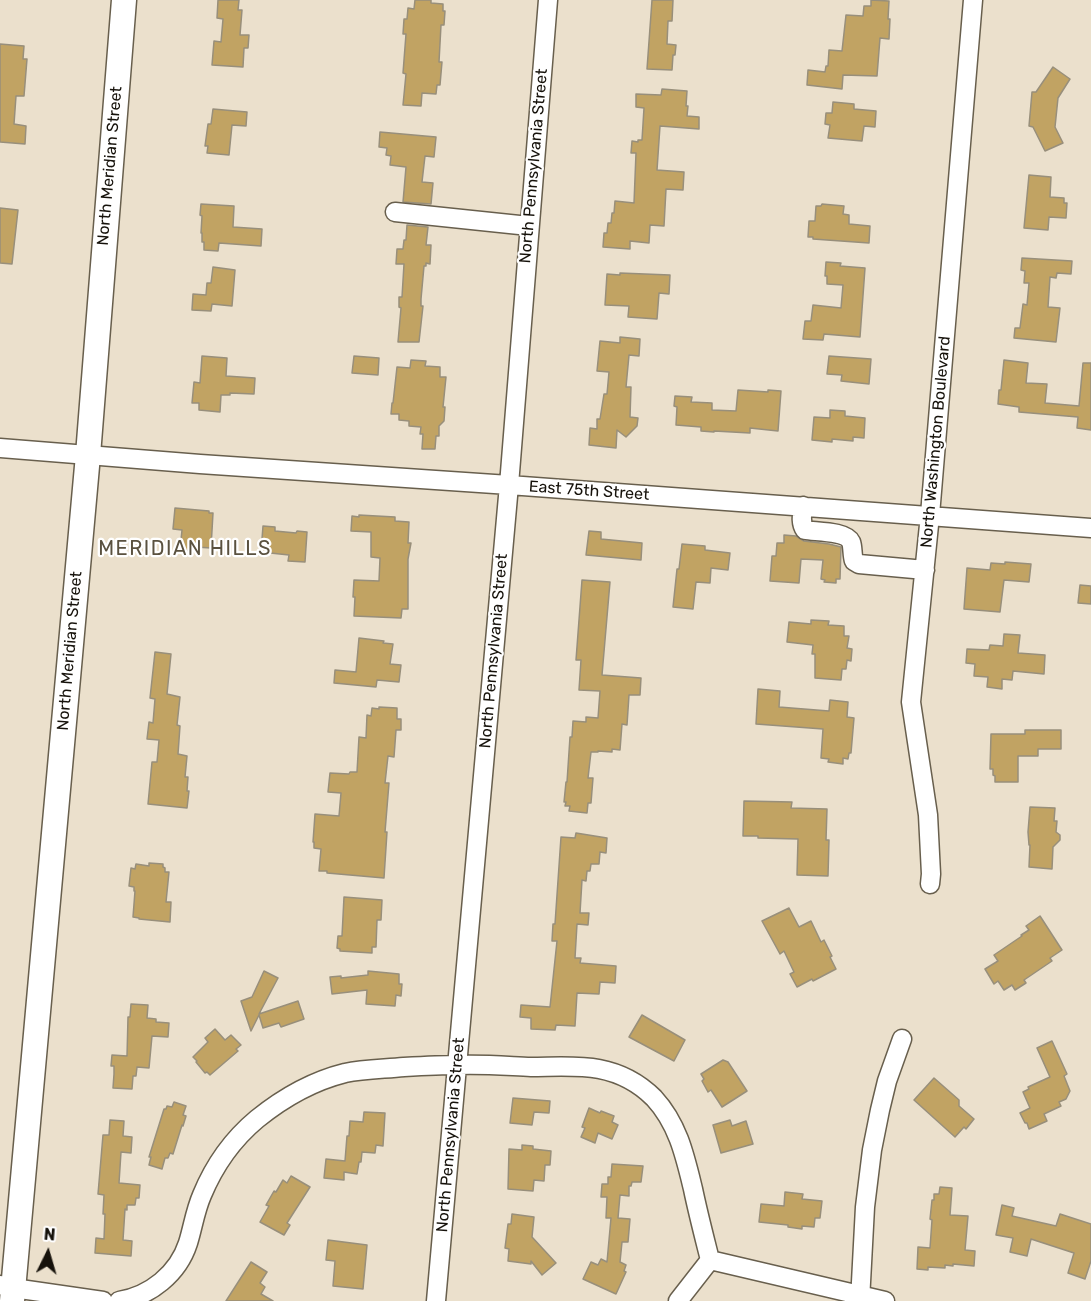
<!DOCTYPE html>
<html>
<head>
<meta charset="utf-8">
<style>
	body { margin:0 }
	#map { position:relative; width:1091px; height:1301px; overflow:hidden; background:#ebe0cc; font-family:Rubik,sans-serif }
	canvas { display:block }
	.north { position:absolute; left:18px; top:1223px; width:60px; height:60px; -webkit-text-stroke:4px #fff; paint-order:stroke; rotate:5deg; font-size:16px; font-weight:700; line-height:24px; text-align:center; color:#16120b }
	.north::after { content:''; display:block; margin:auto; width:21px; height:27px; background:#16120b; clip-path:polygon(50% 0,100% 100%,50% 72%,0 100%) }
</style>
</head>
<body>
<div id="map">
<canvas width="1091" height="1301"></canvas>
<div class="north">N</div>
</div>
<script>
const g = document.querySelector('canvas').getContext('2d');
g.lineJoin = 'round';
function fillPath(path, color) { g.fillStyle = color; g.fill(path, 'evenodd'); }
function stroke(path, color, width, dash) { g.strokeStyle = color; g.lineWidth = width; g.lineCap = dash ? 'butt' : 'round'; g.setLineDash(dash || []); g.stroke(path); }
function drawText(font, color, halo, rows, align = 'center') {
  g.font = font + ' Rubik,sans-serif'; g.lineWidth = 4.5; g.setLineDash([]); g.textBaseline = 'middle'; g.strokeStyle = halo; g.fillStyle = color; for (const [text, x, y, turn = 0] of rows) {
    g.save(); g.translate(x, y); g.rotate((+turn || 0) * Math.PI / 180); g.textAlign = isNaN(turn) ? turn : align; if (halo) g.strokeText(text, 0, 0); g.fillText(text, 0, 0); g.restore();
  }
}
const building = new Path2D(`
	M218 0H239L238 10H242L240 35H249L248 48H244L243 67 212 65 214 41 221 42 223 19 217 18Z
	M415 0H431V3L443 4V11H445L444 25H441L439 62H442L440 85H437L436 94 422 93 421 106 403 105 406 74 403 73 406 34H403L404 19H407L408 8 414 9Z
	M652 0H673L672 21H668L667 44 676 45 675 55H673L672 70 647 69Z
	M871 0 889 1 888 19H890L889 39 880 38 877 76 843 75 842 89 807 85 808 70 825 72 826 66H828L829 50 842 51 846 15 863 16 864 6H871Z
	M0 44 24 46 23 59H27L24 96H16L14 124 26 126 25 144 0 142Z
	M1053 67 1070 79 1058 98 1055 127 1063 143 1045 151 1033 127 1029 126 1032 92H1036Z
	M662 89 687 91 686 106H688L687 116 699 117V129L660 126 657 170 684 172 683 190 666 189 664 226 650 225 649 243 630 241V249L603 247 604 233H607L608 223H611L612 213H614L615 201 634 203 636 153H631L632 141 638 142V140H642L644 108 636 107V94L661 95Z
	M833 102 854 104V109L876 111 875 127 864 126 862 141 828 138 830 125 825 124 826 113H832Z
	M213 109 247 112 246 126 232 125 229 155 207 153 208 146H205L208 124H211Z
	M380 132 436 137 434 157 425 156 422 182 433 183 431 204 403 202 406 167 390 165 391 156 386 155 387 148 379 147Z
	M1029 175 1051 177 1050 197 1064 198V203H1067L1066 218 1049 217 1048 230 1024 228Z
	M201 204 234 206 233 227 262 229 261 246 219 243 218 251 204 250V242H202V233H201L202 216 200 215Z
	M822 204 844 206 843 214 849 215V224L870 226 869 243 813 239V237H808L809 221H815L816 206H821Z
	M0 208 18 210 12 264 0 263Z
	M407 225 428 227 426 245H431L430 264 426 263V266H424L421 299V306H423L419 342H398L401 308 399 307V297H402L404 264H396L397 249H403L404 240H406Z
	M1022 258 1072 261 1071 274 1057 273 1056 278 1050 277 1048 307 1060 308 1056 342 1014 338 1015 328H1020L1023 304 1027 305 1029 283H1024L1025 271 1021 270Z
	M826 262 841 263 840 266 865 268 860 337 824 334 823 340 803 339 805 321H811L813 305 841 308 843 285 827 284V276H825Z
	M213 267 235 270 232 306 212 304 211 311 192 310 193 294 206 295 207 283H211Z
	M620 273 670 275 669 294 659 293 657 319 628 317 629 306 605 305 607 274 620 275Z
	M620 337 640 339 639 356 629 355 626 387H631L630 417 638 418 637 426 626 437 617 430 616 448 589 445 590 428 597 429V419H600L604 394H607L609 372 597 371 600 341 620 343Z
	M202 356 227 358 226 376 255 378 254 394 230 393V395H221L220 412 199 410V403H192L194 382 200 383Z
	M354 356 379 358 378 375 352 373Z
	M829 356 871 359 869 384 841 381 842 375 827 374Z
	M411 360 426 361 425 366 440 367V377H446L443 407H445L444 421 439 426V436H436L435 449H422L423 434H420L421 427 409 426V421L399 420V414H391L392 403H393L397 367 410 368Z
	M1004 360 1028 363 1026 383 1047 384 1045 403 1079 406 1083 363H1091V430L1077 428 1078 417 1019 412V407L998 404 999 390H1001Z
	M738 390 768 392V390L781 391 778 431 750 428V433L714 431V432L701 431V427L676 425 677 407 674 406 675 396 692 397 691 402 712 403V410L736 411Z
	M830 410 845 411V416L865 418 864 438 853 437V441L832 439V442L812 440 814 417 830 418Z
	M175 508 209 511V513H213L211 548 195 547 194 551 180 550 182 530 173 529Z
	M359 515 395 517V521L409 522 408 543H411L408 559V609H402L401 618 354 616 355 597H353L354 580 379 581 380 558 371 557V532L351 531 352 516 359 517Z
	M263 526 275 527V531L296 533 297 531 307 532 305 562 288 561 289 555 261 552Z
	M589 531 601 532V539L642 543 641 560 586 555Z
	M784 535 796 536 804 541 829 544 841 547 840 579H836V583L824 582 825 580 821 579 823 560 801 559 799 583 770 581 772 556H776L777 543H784Z
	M682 544 705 546V550L730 553 728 570 711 568 710 583 696 582 693 609 673 607 677 569H679Z
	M1005 562 1031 564 1029 582 1004 580 1000 612 964 609 967 568 990 570 991 563 1005 564Z
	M582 580 610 582 602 675 641 678 640 695H629L627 725 622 724 620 750 612 749V752L598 751V752H591L588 778H593L591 803H588L587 813 569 811 570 806H565L566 802H564L566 782H567L570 737H572L573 721 586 722V717L598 718 600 691 579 690 581 660H576Z
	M1080 585 1091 586V604L1078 603Z
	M811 620 829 621 828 625 844 626V636H849L847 648 852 649 851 661 847 660 846 669H842L841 680 815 678V654H812L813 645 787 642 789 622 811 624Z
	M1004 634 1020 635 1018 653 1045 655 1044 674 1013 671 1012 680 1002 679V689L987 687 988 677 974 676 975 664 966 663 967 649 989 650 990 645 1003 646Z
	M359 638 384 641 383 643 393 644 390 664 401 665 399 682 377 680 376 687 334 683 335 670 356 672Z
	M155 652 171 654 167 694 180 697 177 725 180 726 178 754 187 756 185 777H188L187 791H189L187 808 148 804 152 762H157L159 740 147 739 149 722 153 723 155 699 150 698Z
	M758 689 780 691 779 707 829 711 830 700 848 702 847 717 854 718 851 753H849L848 759 843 758V764L828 762 829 759 821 758 823 729 756 724Z
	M379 707 397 708V719H401V730H396L394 757 388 756 385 783H389L385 832H387L384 878 327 873V871H319L321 849 314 848V842H313L315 814 339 816 341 793 328 792 330 773 349 774 350 772H357L359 737 366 738 367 715 371 716 372 708 379 709Z
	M1025 730H1061V749H1038V756H1018V782H995V776L993 775V769H990L991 734H1025Z
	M744 801 792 802 791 808 827 809 826 840H829L828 876 797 875 798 839 758 838V836H743Z
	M1030 807 1055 808 1054 821H1057L1056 832 1060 835V840L1053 847 1052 869 1029 867 1030 845H1029L1028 832Z
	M576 833 607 838 606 853 600 852 599 864H591L590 871H587L586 881 582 880 580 913H589L588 925 577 924 575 958H581L580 963 616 966 615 983 600 982 599 994 577 993 575 1026 556 1025 555 1030 531 1029V1018L520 1017 521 1005 550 1007 557 941H552L553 924H555L561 837 575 838Z
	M149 863 163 864V867L165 868V872H169L166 902H171L170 922 139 919V918L133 917 135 891H134V887L129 886 131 868 135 869 136 864 149 866Z
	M344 897 382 900 381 920H377L376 947H372V953L340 951V949L337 948 338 936H342Z
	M789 908 799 927 811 921 821 942 824 940 832 956 830 957 836 969 813 981 812 979 797 987 790 974 794 972 784 951 780 954 762 921Z
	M1040 916 1062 950 1050 958 1052 961 1024 980 1026 983 1015 990 1012 985 1004 990 998 981 994 984 985 969 998 961 994 955 1022 936 1021 935 1029 930 1026 926Z
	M264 971 278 978 259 1014 298 1001 304 1019 281 1027 279 1023 263 1028 259 1015 251 1031 241 1001 252 997Z
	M368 971 399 974V984H402L401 996 396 995 395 1006 366 1004 367 990 332 994 330 977 341 976V978L368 975Z
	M131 1004 148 1005 147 1018 156 1019V1022L169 1023 168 1037 152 1036 149 1068 137 1067 136 1076H133L132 1089 113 1088 114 1074V1066H111L112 1055 127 1056 128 1017H130Z
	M642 1015 685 1040 674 1061 629 1037Z
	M215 1029 225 1040 231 1035 241 1045 236 1049 238 1051 210 1075 207 1072 205 1073 196 1062 197 1061 193 1057 208 1042 205 1038Z
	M1052 1041 1067 1074 1064 1076 1070 1091 1066 1099 1059 1102 1061 1106 1044 1114 1047 1121 1029 1129 1027 1123H1025L1020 1113 1030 1108 1023 1092 1029 1089 1028 1087 1050 1077 1037 1048Z
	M723 1060 728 1062 747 1091 722 1107 711 1090 708 1092 702 1081 704 1079 701 1074Z
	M934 1078 959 1100V1106L974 1119 966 1129 964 1127 955 1137 914 1100Z
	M513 1098 550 1101 549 1113 534 1112 532 1125 510 1123Z
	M174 1102 186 1106 183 1115 186 1116 183 1126 182 1125 173 1154 170 1153 168 1158H165L162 1169 149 1165 151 1157H149L164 1109H166L167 1106 172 1107Z
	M589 1108 600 1113 601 1111 614 1116 612 1122 618 1125 612 1139 598 1133 595 1143 581 1137 585 1128 582 1127Z
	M364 1112 385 1113 383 1146 376 1145 375 1153 362 1152 361 1162H359L357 1174 344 1172V1180L324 1178 326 1159 345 1161 347 1136H349L350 1121 363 1122Z
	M110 1120 124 1121 123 1136 132 1137 131 1153 121 1152 119 1183 140 1185 139 1198H136L135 1205H127V1210L125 1209 123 1240 132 1241 131 1256 95 1253 96 1238 104 1239 105 1214H103L104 1195 98 1194 103 1135H109Z
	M730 1120 732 1126 746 1121 753 1144 721 1153 713 1125Z
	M522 1145 533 1146V1149L551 1151 550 1165H545L544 1181 534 1180 533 1191 508 1189 509 1149 522 1150Z
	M612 1164 643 1166 641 1182H632L631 1186H629V1196L620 1195 618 1218 630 1219 628 1242H622L620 1262 626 1265 624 1271 626 1272 616 1294 583 1279 591 1262 598 1265 601 1259 607 1262 611 1218H606L607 1197H601L602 1184H608V1177H611Z
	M291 1176 310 1187 287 1223 290 1225 284 1235 260 1222 269 1206 266 1205 274 1191 276 1192 283 1180 287 1183Z
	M940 1187 952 1188 950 1215 968 1216 965 1250 975 1251 974 1266 953 1264V1266L945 1265V1268L928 1267V1270L917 1269 918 1247 930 1248 932 1220 930 1219 932 1200H934V1194H939Z
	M785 1192 803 1194 802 1199 822 1201 820 1218H815L814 1227 802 1226V1229L788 1227V1225L759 1222 761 1204 784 1206Z
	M1002 1205 1014 1208 1012 1216 1056 1226 1060 1214 1091 1224V1261L1085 1279 1068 1273 1074 1253 1031 1239 1027 1256 1010 1252 1013 1238 996 1235Z
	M512 1214 534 1217 532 1237 556 1263 542 1275 531 1261V1264L508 1261 509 1249 505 1248 508 1224H511Z
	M328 1240 367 1245 363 1289 333 1286 335 1261 326 1260Z
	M251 1262 267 1272 260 1283 265 1287 261 1294 273 1301H226Z`);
fillPath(building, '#c1a363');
stroke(building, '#988f7b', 1.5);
const minor = new Path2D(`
	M395 212 529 226
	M0 448 200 464 509 485 1091 528
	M803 506C802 514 800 523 805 530 816 532 846 531 851 542 853 547 852 555 854 561L859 564 925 570
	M930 884 931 874 928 815 911 702 930 515 973 0
	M710 1260 885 1301
	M0 1285 13 1288 103 1301
	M119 1301C150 1296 178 1274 188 1243 193 1227 195 1211 202 1195 214 1166 233 1139 257 1119 283 1098 313 1081 345 1073 364 1069 384 1069 404 1067 422 1066 440 1065 458 1065 483 1064 507 1066 531 1067 552 1067 578 1065 599 1069 620 1073 639 1083 654 1098 678 1124 685 1156 693 1189 698 1213 704 1236 710 1260
	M436 1301 509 485 548 0
	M678 1301 710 1260
	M860 1301 865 1207 872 1150 880 1110 887 1081 902 1039`);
const major = new Path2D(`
	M12 1301 88 455 124 0`);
stroke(minor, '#685f4d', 21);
stroke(major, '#685f4d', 27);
stroke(minor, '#fff', 18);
stroke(major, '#fff', 24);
drawText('16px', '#16120b', '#fff', [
	["North Meridian Street",110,166,-85],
	["North Pennsylvania Street",534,166,-85],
	["North Washington Boulevard",936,442,-85],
	["East 75th Street",589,491,4],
	["North Meridian Street",70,651,-85],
	["North Pennsylvania Street",494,651,-85],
	["North Pennsylvania Street",451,1135,-85]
]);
g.letterSpacing = '1.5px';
drawText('20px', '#5a513f', '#fff', [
	["MERIDIAN HILLS",185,549]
]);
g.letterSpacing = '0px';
</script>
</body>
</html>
